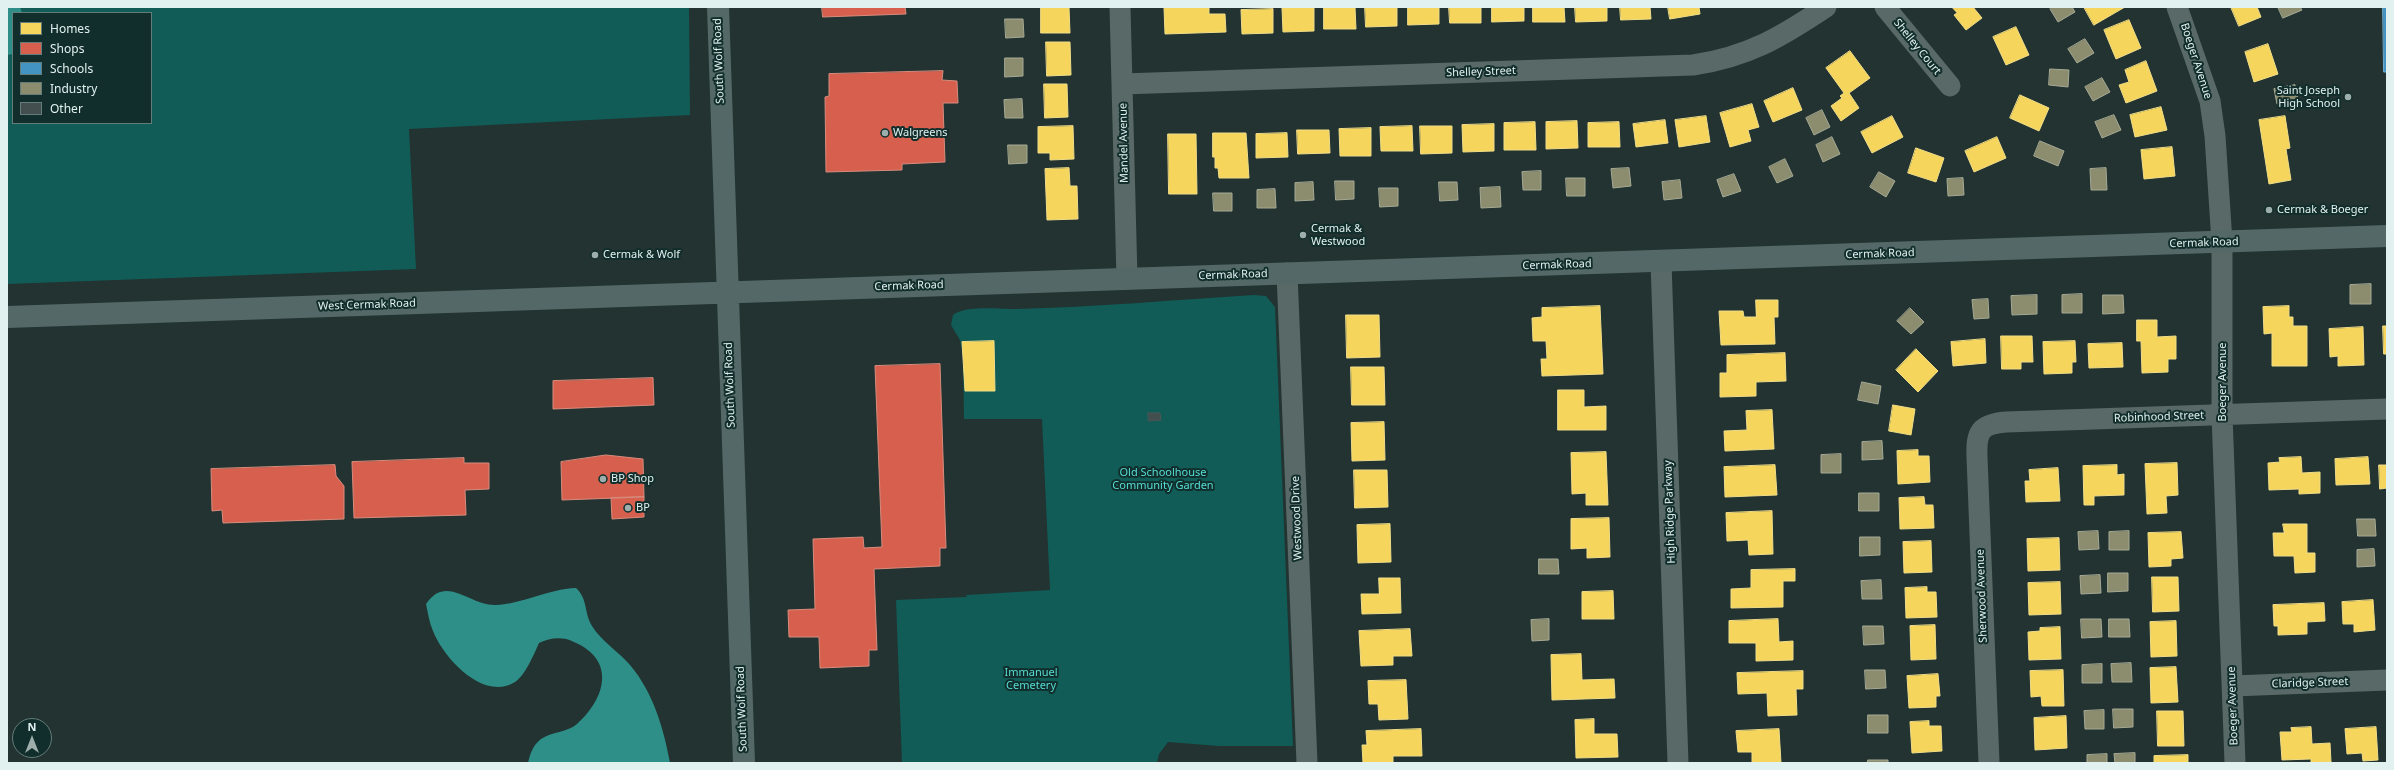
<!DOCTYPE html>
<html>
<head>
<meta charset="utf-8">
<style>
	body { margin:0 }
	#map { position:relative; width:2394px; height:770px; overflow:hidden; background:#223331; font-family:"Noto Sans",sans-serif }
	canvas { display:block }
	.frame { position:absolute; inset:0; border:8px solid #e1f1ef; pointer-events:none }
	.legend { position:absolute; left:12px; top:12px; width:140px; height:112px; box-sizing:border-box; background:#112e2c; border:1px solid #647c7a; margin:0; padding:5px 7px; list-style:none; font-size:12px; color:#e1f1ef }
	.legend li { display:flex; align-items:center; gap:8px; height:20px }
	.legend b { width:20px; border:1px solid #647c7a }
	.north { position:absolute; left:12px; top:718px; width:40px; height:40px; box-sizing:border-box; background:#112e2c; border:1px solid #647c7a; border-radius:50%; rotate:0deg; font-size:11px; font-weight:700; line-height:16px; text-align:center; color:#e1f1ef }
	.north::after { content:''; display:block; margin:auto; width:14px; height:18px; background:#9eaeac; clip-path:polygon(50% 0,100% 100%,50% 72%,0 100%) }
</style>
</head>
<body>
<div id="map">
<canvas width="2394" height="770"></canvas>
<div class="frame"></div>
<ul class="legend">
<li><b style="height:11px;background:#f6d55c"></b>Homes</li>
<li><b style="height:11px;background:#d6604d"></b>Shops</li>
<li><b style="height:11px;background:#4393c3"></b>Schools</li>
<li><b style="height:11px;background:#8c8c6e"></b>Industry</li>
<li><b style="height:11px;background:#424f4e"></b>Other</li>
</ul>
<div class="north">N</div>
</div>
<script>
const g = document.querySelector('canvas').getContext('2d');
g.lineJoin = 'round';
function fillPath(path, color) { g.fillStyle = color; g.fill(path, 'evenodd'); }
function stroke(path, color, width, dash) { g.strokeStyle = color; g.lineWidth = width; g.lineCap = dash ? 'butt' : 'round'; g.setLineDash(dash || []); g.stroke(path); }
function drawText(font, color, halo, rows, align = 'center') {
  g.font = font + ' "Noto Sans",sans-serif'; g.lineWidth = 4; g.setLineDash([]); g.textBaseline = 'middle'; g.strokeStyle = halo; g.fillStyle = color; for (const [text, x, y, turn = 0] of rows) {
    g.save(); g.translate(x, y); g.rotate((+turn || 0) * Math.PI / 180); g.textAlign = isNaN(turn) ? turn : align; if (halo) g.strokeText(text, 0, 0); g.fillText(text, 0, 0); g.restore();
  }
}
fillPath(new Path2D(`
	M7 7H689L690 115 409 129 416 269 7 284ZM13 13H151V123H13Z
	M1254 295 1266 296 1275 307 1293 746H1219L1168 742 1159 754 1157 763H902L896 600 967 597 966 595 1050 590 1042 419H964L963 355 960 340 951 325 953 315C964 305 1000 309 1016 309 1095 307 1175 300 1254 295Z`), '#115c57');
fillPath(new Path2D(`
	M7 7H20L22 13H13V54L7 55Z
	M576 588C588 599 584 613 592 626 601 641 619 652 630 665 653 692 664 729 670 763H528C530 754 533 745 541 739 551 732 568 732 577 724 606 698 616 660 574 642 562 636 550 638 539 643 534 654 525 676 515 682 483 702 443 657 433 631 429 622 428 613 426 604 446 574 469 605 495 605 523 604 548 589 576 588Z`), '#2e8f88');
const homes = new Path2D(`
	M1041 7H1069L1070 33H1041Z
	M1209 7V14H1225L1226 32 1165 34 1164 8Z
	M1314 7V31L1283 32 1282 8Z
	M1324 7H1355L1356 29H1324Z
	M1365 7H1397V26L1366 27Z
	M1408 7H1439V24L1408 25Z
	M1449 7H1481V23H1450Z
	M1492 7H1524V21L1492 22Z
	M1533 7H1564L1565 22H1533Z
	M1575 7H1607V21L1576 22Z
	M1620 7H1650L1651 19 1621 20Z
	M1668 7H1699L1700 14 1670 19Z
	M1952 7H1973L1982 18 1966 30 1954 15 1957 13Z
	M2084 7H2125L2094 25Z
	M2231 7H2257L2261 17 2239 26Z
	M1273 9V33L1242 34 1241 10Z
	M2129 20 2141 48 2116 59 2104 30Z
	M2016 27 2029 55 2006 65 1993 37Z
	M1046 42H1070L1071 75 1047 76Z
	M2268 44 2278 74 2254 82 2245 52Z
	M1850 51 1870 78 1849 93 1859 108 1841 121 1831 106 1842 98 1840 96 1844 93 1826 68Z
	M2146 61 2157 91 2126 103 2119 85 2129 82 2125 70Z
	M1044 84H1067L1068 117 1045 118Z
	M1793 88 1802 110 1773 122 1764 101Z
	M2020 95 2049 108 2039 131 2010 118Z
	M1752 104 1759 127 1748 130 1751 141 1730 147 1720 113Z
	M2161 107 2167 130 2135 137 2130 115Z
	M1706 116 1710 142 1679 147 1675 120Z
	M1892 116 1903 137 1872 153 1861 132Z
	M2285 116 2290 148 2286 149 2291 180 2269 184 2259 120Z
	M1665 120 1668 143 1636 147 1633 124Z
	M1577 121 1578 148 1546 149V122Z
	M1535 122 1536 150H1504V123Z
	M1619 122 1620 147H1588V123Z
	M1494 124V151L1463 152 1462 125Z
	M1073 126 1074 159 1050 160V153H1038V127Z
	M1412 126 1413 151H1381L1380 127Z
	M1420 126H1452V153L1421 154Z
	M1371 128V156H1340L1339 129Z
	M1297 130H1329L1330 153 1298 154Z
	M1213 133H1246L1249 178H1219L1218 168H1215V157H1213Z
	M1287 133 1288 157 1256 158V134Z
	M1168 134H1196L1197 194H1169Z
	M1997 137 2006 158 1974 172 1965 151Z
	M2172 147 2175 176 2144 179 2141 150Z
	M1916 148 1944 158 1936 182 1908 173Z
	M1069 168 1070 186H1077L1078 219 1047 220 1045 169Z
	M1756 300H1778V317H1774L1775 344 1721 345 1719 311H1743L1744 317H1756Z
	M1600 306 1603 374 1542 376 1541 359H1547L1546 341H1533L1532 318 1542 317V308Z
	M2289 306V317H2293V326H2307V366H2272V333L2264 334 2263 307Z
	M1346 315H1379L1380 357 1347 358Z
	M2137 320H2157V337L2176 336V359H2168V372L2142 373 2141 341H2137Z
	M2383 326H2387V354H2384Z
	M2363 327 2364 365 2338 366V356L2330 357 2329 329Z
	M2001 336H2032L2033 362H2021V369H2002Z
	M1985 339 1986 363 1953 366 1951 342Z
	M994 341 995 391H965L962 342Z
	M2075 341 2076 362H2072V373L2044 374 2043 342Z
	M2122 343 2123 367 2089 368 2088 344Z
	M1916 349 1938 371 1918 392 1896 370Z
	M1785 353 1786 381 1756 382V396L1720 397V373H1727V355Z
	M1351 367H1384L1385 405H1352Z
	M1558 390H1584V407L1606 406V430H1558Z
	M1893 405 1915 409 1911 435 1889 431Z
	M1772 410 1774 449 1725 451 1724 431 1747 430 1746 411Z
	M1384 422 1385 460 1352 461 1351 423Z
	M1918 450V456H1929L1930 482 1898 484 1897 451Z
	M1606 452 1608 505H1586V493L1572 494 1571 453Z
	M2301 457 2302 473 2320 472V493L2299 494V489L2269 490 2268 463 2280 462 2279 458Z
	M2368 457 2370 484 2336 485 2335 459Z
	M2177 463 2178 495 2166 496 2167 513 2147 514 2145 464Z
	M1775 465 1777 495 1725 497 1724 467Z
	M2117 465V475L2124 474V495L2094 496V505H2084L2083 466Z
	M2379 465H2387V488L2380 489Z
	M2058 468 2060 501 2026 502 2025 481H2030L2029 470Z
	M1354 470H1387L1388 507 1355 508Z
	M1924 497 1925 505H1933L1934 528 1900 529 1899 498Z
	M1772 511 1773 554 1749 555 1748 540 1727 541 1726 513Z
	M1609 518 1610 557 1587 558V548L1571 549V519Z
	M1390 524 1391 562 1358 563 1357 525Z
	M2283 524H2307V553H2315V572L2295 573 2294 556H2274L2273 533H2284Z
	M2181 532 2183 558 2171 559V566L2149 567 2148 533Z
	M2059 538 2060 570 2028 571 2027 539Z
	M1931 541 1932 572 1904 573 1903 542Z
	M1795 569V581H1783V607L1731 608V589L1751 588V570Z
	M2152 577H2178L2179 611 2153 612Z
	M1379 578H1400L1401 613 1362 614 1361 594H1379Z
	M2060 582 2061 614 2029 615 2028 583Z
	M1927 587V592H1936L1937 617 1906 618 1905 588Z
	M1613 591 1614 619H1582V592Z
	M2373 600 2375 630 2354 632V624H2343L2342 602Z
	M2324 603 2325 621 2307 622V634L2278 635V626H2274L2273 605Z
	M1778 619 1779 642 1793 641V660L1756 661V643H1729V621Z
	M2176 621 2177 656 2151 657 2150 622Z
	M1935 625 1936 659 1911 660 1910 626Z
	M2060 627 2061 659 2029 660 2028 632 2040 631V628Z
	M1410 629 1412 656H1393V665L1361 666 1359 631Z
	M1581 654 1582 680 1614 679 1615 698 1552 700 1551 655Z
	M2176 667 2178 702 2151 703 2150 668Z
	M2063 670 2064 706H2042L2041 696 2031 697 2030 671Z
	M1803 671V689H1796L1797 715 1768 716 1767 693 1738 694 1737 673Z
	M1938 674 1940 696H1936V707L1909 708 1907 676Z
	M1406 680 1408 719 1379 720 1378 704H1369L1368 681Z
	M2157 711H2183L2184 746H2158Z
	M2066 716 2067 748 2035 750 2034 718Z
	M1594 719V734H1617L1618 757 1576 758 1575 720Z
	M1929 721V726H1941L1942 751 1912 753 1910 722Z
	M2311 727 2312 744 2330 743 2331 762 2311 763V759L2282 760 2280 732H2292L2291 728Z
	M2376 727 2378 760 2363 761 2362 753 2347 754 2345 729Z
	M1421 729 1422 756H1393V763H1363L1362 745H1367L1366 731Z
	M1779 729 1781 763H1752V752H1738L1736 731Z
	M2188 755V763H2154V756Z`);
fillPath(homes, '#f6d55c');
stroke(homes, '#f0dd88', 1);
const shops = new Path2D(`
	M822 7H905L906 14 823 17Z
	M943 71 942 80 957 81 958 103H943L945 162 902 164V170L826 172 825 97 829 96V74Z
	M940 364 946 548H940V566L874 569 877 650H869V666L820 668 819 637H789L788 610 815 609 813 539 863 537 864 548 882 547 875 366Z
	M653 378 654 405 553 409V381Z
	M606 455 643 459 644 497 562 500 561 462Z
	M464 458V463H489V489L465 490 466 515 354 518 352 462Z
	M335 465 336 476 344 486V519L223 523 222 510 212 511 211 469Z
	M644 497V517L612 519 611 498Z`);
fillPath(shops, '#d6604d');
stroke(shops, '#d98c7e', 1);
const schools = new Path2D(`
	M2383 7H2387V72H2384Z`);
fillPath(schools, '#4393c3');
stroke(schools, '#72afd0', 1);
const industry = new Path2D(`
	M2052 7H2072L2075 12 2058 22 2050 9Z
	M2278 7H2300L2302 10 2283 18Z
	M1005 19H1023L1024 37 1006 38Z
	M2085 39 2094 53 2077 63 2068 49Z
	M1005 58H1023V76L1005 77Z
	M2050 69 2069 70 2068 87 2049 85Z
	M2102 78 2110 92 2093 101 2085 87Z
	M2295 85 2298 100 2277 104 2274 89Z
	M1022 99 1023 118H1005L1004 100Z
	M1822 110 1830 127 1814 135 1806 118Z
	M2114 115 2121 130 2102 138 2095 122Z
	M1832 137 1840 154 1823 162 1816 145Z
	M2040 141 2064 151 2058 166 2034 156Z
	M1008 145H1027V163L1009 164Z
	M1785 159 1793 176 1777 183 1769 167Z
	M1629 168 1631 186 1613 188 1611 169Z
	M2106 168 2107 190H2091L2090 169Z
	M1541 171V190H1523L1522 172Z
	M1879 172 1895 181 1886 197 1870 187Z
	M1734 174 1741 191 1723 197 1717 180Z
	M1566 178H1585V196H1567Z
	M1963 178 1964 195 1948 196 1947 179Z
	M1680 180 1682 198 1664 200 1662 182Z
	M1335 181H1354V199L1336 200Z
	M1313 182 1314 200 1295 201V183Z
	M1439 182H1457L1458 200 1440 201Z
	M1500 187 1501 207 1481 208 1480 188Z
	M1379 188H1398V206L1380 207Z
	M1275 189 1276 208H1257V190Z
	M1213 193H1232V211H1214Z
	M2371 284V304H2350V285Z
	M2082 294V313H2062V295Z
	M2037 295V314L2012 315 2011 296Z
	M2103 295H2123L2124 313 2103 314Z
	M1988 299 1989 318 1974 319 1972 300Z
	M1910 308 1924 322 1911 334 1897 321Z
	M1862 382 1881 386 1878 404 1858 400Z
	M1882 441 1883 459 1862 460V442Z
	M1841 454V473H1821V455Z
	M1859 493H1879V511H1859Z
	M2357 519H2375L2376 536H2358Z
	M2098 531 2099 549 2079 550 2078 532Z
	M2129 531V550H2109V532Z
	M1860 537H1880V555L1860 556Z
	M2374 549 2375 566 2357 567V550Z
	M1539 559H1558L1559 574H1539Z
	M2108 573H2128V591L2108 592Z
	M2100 575 2101 593 2081 594 2080 576Z
	M1881 580 1882 599H1862L1861 581Z
	M1549 619V640L1532 641 1531 620Z
	M2081 619H2101L2102 637 2082 638Z
	M2109 619H2129L2130 637H2109Z
	M1863 626H1883L1884 644 1864 645Z
	M2131 663 2132 682H2112L2111 664Z
	M2102 664V683H2082V665Z
	M1865 670H1885L1886 688 1866 689Z
	M2113 709H2133V727L2114 728Z
	M2104 710V729H2085L2084 711Z
	M1868 715H1888V733H1868Z
	M2135 753V763H2115L2114 754Z
	M2107 754V763H2087V755Z
	M1868 760H1888V763H1868Z`);
fillPath(industry, '#8c8c6e');
stroke(industry, '#a6aa95', 1);
const building = new Path2D(`
	M1148 413H1160L1161 420 1149 421Z`);
fillPath(building, '#424f4e');
stroke(building, '#4a5756', 1);
stroke(new Path2D(`
	M1120 7 1127 279
	M1885 7 1950 86
	M2177 7 2210 101 2215 136 2222 242V415L2235 763
	M1122 84 1693 65C1748 57 1781 37 1826 7
	M1661 262 1678 763
	M1287 273 1307 763
	M2233 686 2387 680
	M1989 763 1977 457C1976 432 1980 424 2006 422L2387 409`), '#586967', 21);
stroke(new Path2D(`
	M718 7 744 763
	M7 317 2387 236`), '#546967', 22);
for (const [x, y, r, color] of [
	[2348,97,4,"#9eaeac"],
	[885,133,4,"#9eaeac"],
	[2269,210,4,"#9eaeac"],
	[1303,235,4,"#9eaeac"],
	[595,255,4,"#9eaeac"],
	[603,479,4,"#9eaeac"],
	[628,508,4,"#9eaeac"]
]) { const dot = new Path2D(); dot.arc(x, y, r, 0, 2 * Math.PI); g.fillStyle = color; g.fill(dot); stroke(dot, '#112e2c', 1.5); }
drawText('11px', '#e1f1ef', '#112e2c', [
	["Shelley Court",1917,47,51],
	["South Wolf Road",719,61,-92],
	["Boeger Avenue",2196,61,72],
	["Shelley Street",1481,72,-2],
	["Mandel Avenue",1124,143,-91],
	["Cermak Road",2204,243,-2],
	["Cermak Road",1880,254,-2],
	["Cermak Road",1557,265,-2],
	["Cermak Road",1233,275,-2],
	["Cermak Road",909,286,-2],
	["West Cermak Road",367,305,-2],
	["Boeger Avenue",2223,382,-90],
	["South Wolf Road",730,385,-92],
	["Robinhood Street",2159,417,-2],
	["High Ridge Parkway",1670,512,-92],
	["Westwood Drive",1297,518,-92],
	["Sherwood Avenue",1982,596,-92],
	["Claridge Street",2310,683,-2],
	["Boeger Avenue",2233,706,-92],
	["South Wolf Road",742,709,-92]
]);
drawText('11px', '#e1f1ef', '#112e2c', [
	["Saint Joseph",2340,91,"right"],
	["High School",2340,104,"right"],
	["Walgreens",893,133],
	["Cermak & Boeger",2277,210],
	["Cermak &",1311,229],
	["Westwood",1311,242],
	["Cermak & Wolf",603,255],
	["BP Shop",611,479],
	["BP",636,508]
], 'left');
drawText('11px', '#55ddd3', '#112e2c', [
	["Old Schoolhouse",1163,473],
	["Community Garden",1163,486],
	["Immanuel",1031,673],
	["Cemetery",1031,686]
]);
</script>
</body>
</html>
